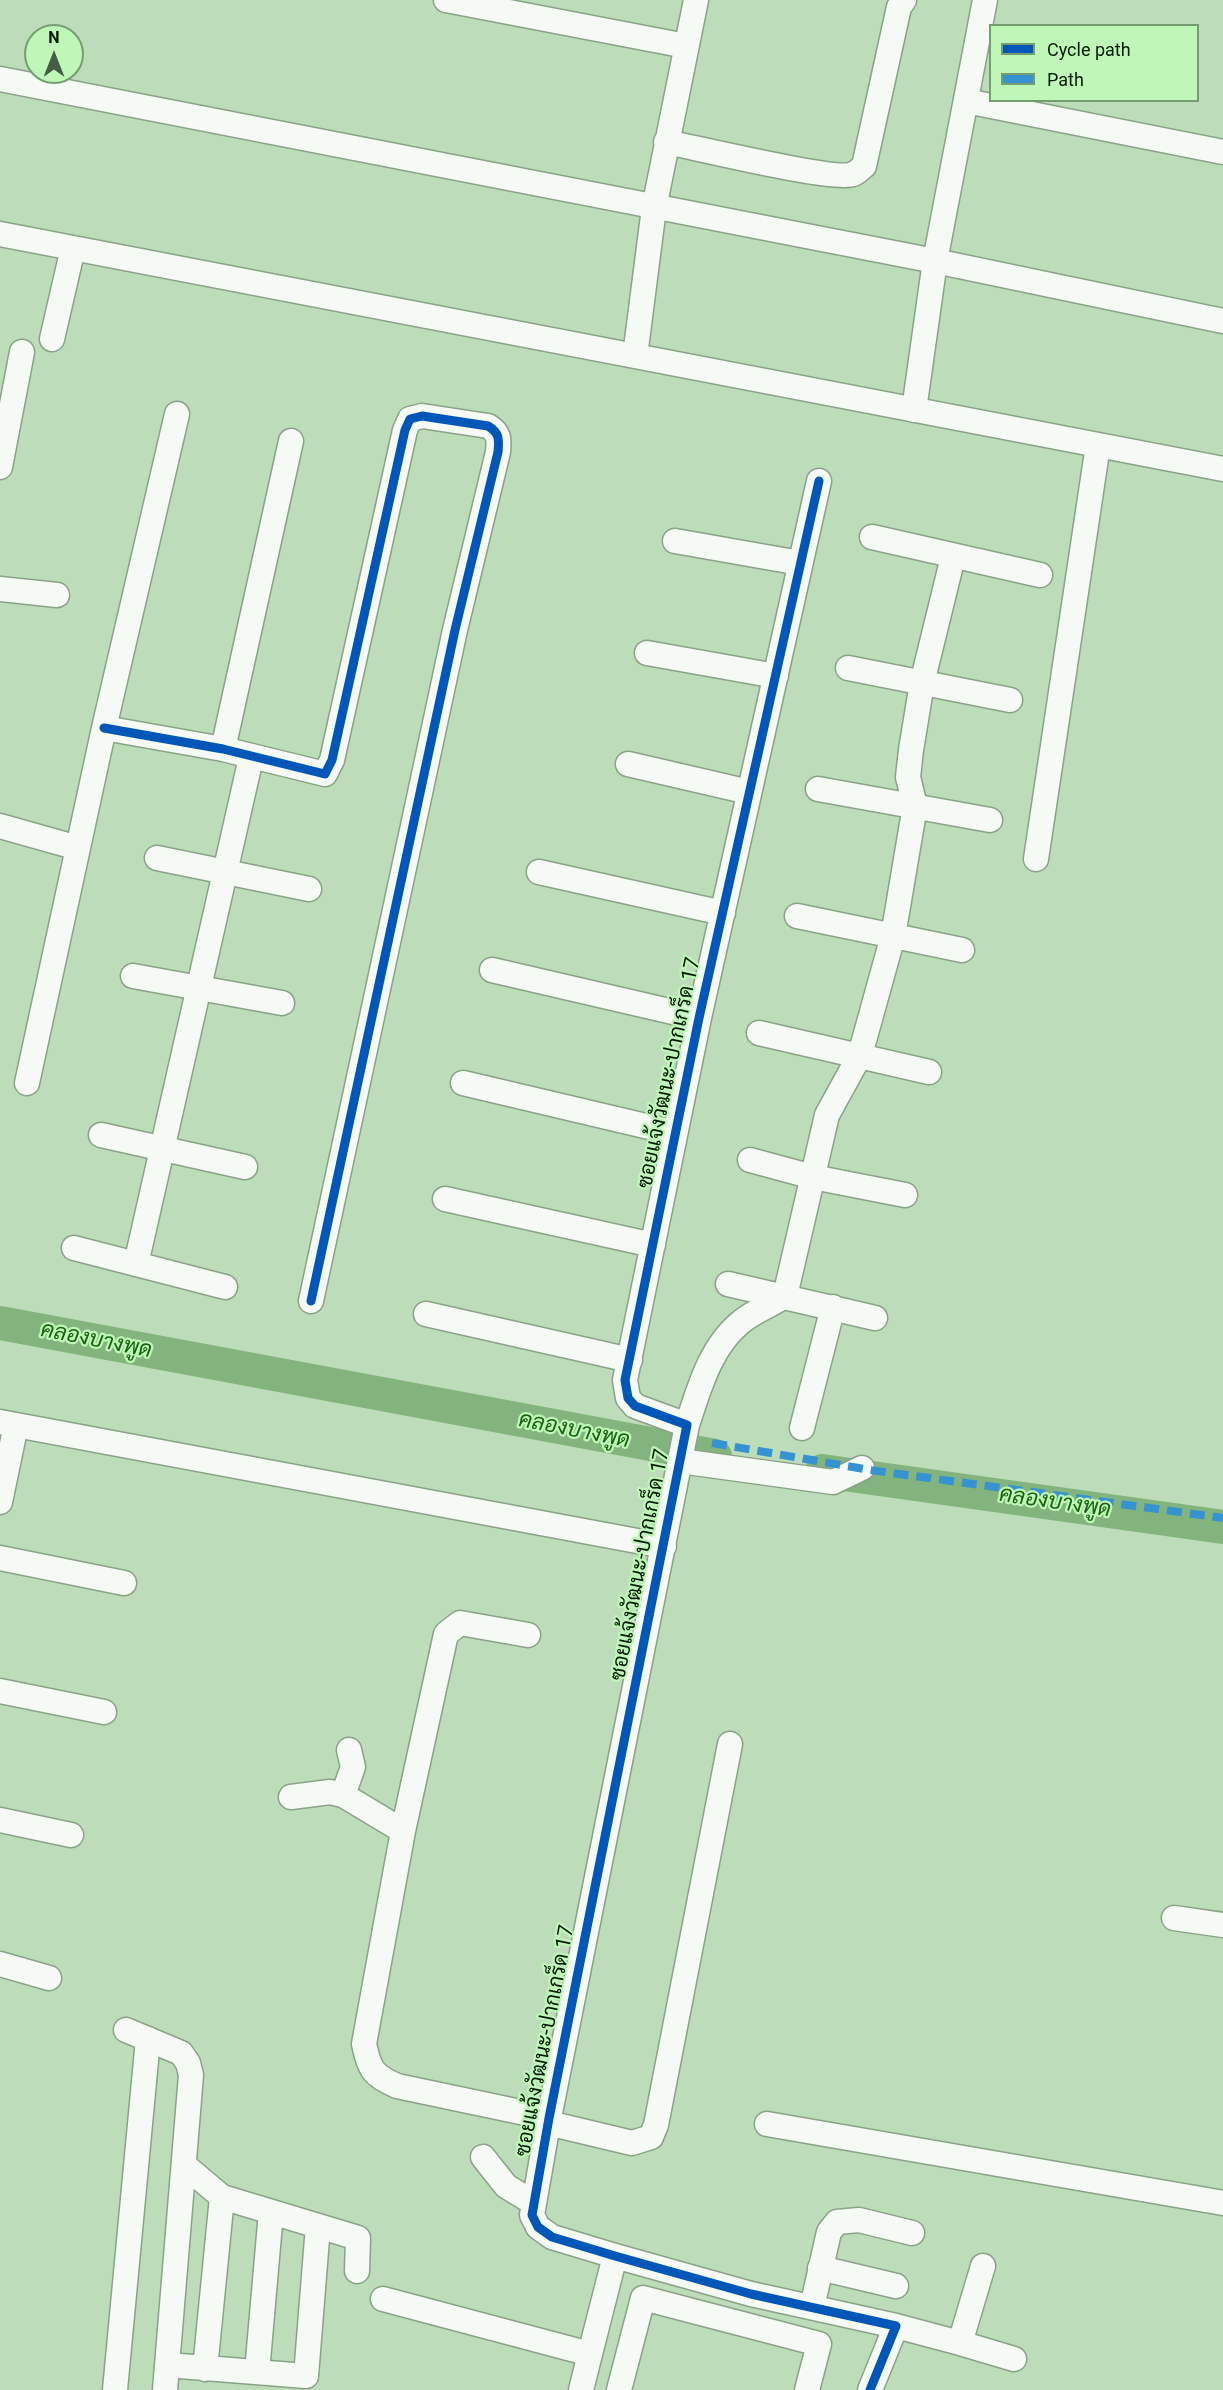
<!DOCTYPE html>
<html>
<head>
<meta charset="utf-8">
<style>
	body { margin:0 }
	#map { position:relative; width:1223px; height:2390px; overflow:hidden; background:#bddcb9; font-family:Roboto,sans-serif }
	canvas { display:block }
	.legend { position:absolute; left:989px; top:24px; width:210px; height:78px; box-sizing:border-box; background:#bff7b8; border:2px solid #759e70; margin:0; padding:8px 10px; list-style:none; font-size:18px; color:#051903 }
	.legend li { display:flex; align-items:center; gap:12px; height:30px }
	.legend b { width:30px; border:2px solid #759e70 }
	.north { position:absolute; left:24px; top:24px; width:60px; height:60px; box-sizing:border-box; background:#bff7b8; border:2px solid #759e70; border-radius:50%; rotate:0deg; font-size:16px; font-weight:700; line-height:24px; text-align:center; color:#051903 }
	.north::after { content:''; display:block; margin:auto; width:21px; height:27px; background:#455d43; clip-path:polygon(50% 0,100% 100%,50% 72%,0 100%) }
</style>
</head>
<body>
<div id="map">
<canvas width="1223" height="2390"></canvas>
<ul class="legend">
<li><b style="height:8px;background:#0057b8"></b>Cycle path</li>
<li><b style="height:8px;background:#3693d1"></b>Path</li>
</ul>
<div class="north">N</div>
</div>
<script>
const g = document.querySelector('canvas').getContext('2d');
g.lineJoin = 'round';
function stroke(path, color, width, dash) { g.strokeStyle = color; g.lineWidth = width; g.lineCap = dash ? 'butt' : 'round'; g.setLineDash(dash || []); g.stroke(path); }
function drawText(font, color, halo, rows, align = 'center') {
  g.font = font + ' Roboto,Sarabun,sans-serif'; g.lineWidth = 4.5; g.setLineDash([]); g.textBaseline = 'middle'; g.strokeStyle = halo; g.fillStyle = color; for (const [text, x, y, turn = 0] of rows) {
    g.save(); g.translate(x, y); g.rotate((+turn || 0) * Math.PI / 180); g.textAlign = isNaN(turn) ? turn : align; if (halo) g.strokeText(text, 0, 0); g.fillText(text, 0, 0); g.restore();
  }
}
stroke(new Path2D(`
	M0 1323 715 1456
	M822 1471 1223 1527`), '#83b47d', 34);
const minor = new Path2D(`
	M446 0 686 46
	M0 79 935 261 1223 321
	M966 101 1223 152
	M666 142C694 147 835 182 853 174 857 173 861 168 864 166L899 7 904 0
	M0 234 1223 469
	M52 339 73 248
	M635 356 654 208 696 0
	M914 410 935 261 985 0
	M0 467 22 352
	M819 481 699 1018 625 1380 628 1398 635 1406 687 1425 549 2118 532 2215 538 2227 552 2237 615 2256 751 2294 896 2326 870 2390
	M872 537 1040 575
	M675 541 800 563
	M0 589 57 595
	M647 653 776 676
	M848 668 1010 700
	M104 728 223 749 325 774 332 760 405 430 410 419 422 416 488 426C500 433 499 440 498 452L455 630 311 1301
	M223 749 291 441
	M628 764 749 792
	M818 789 990 820
	M0 826 78 848
	M157 858 309 889
	M1036 859 1098 445
	M539 872 723 913
	M797 916 962 950
	M492 970 699 1018
	M133 976 282 1003
	M759 1033 929 1072
	M27 1083 104 728 177 414
	M463 1083 675 1133
	M101 1135 245 1167
	M750 1160 813 1177 905 1195
	M445 1199 653 1245
	M74 1248 225 1287
	M136 1264 251 758
	M728 1284 875 1318
	M426 1314 630 1360
	M0 1422 664 1546
	M687 1425C699 1389 710 1347 741 1322 753 1312 771 1305 785 1296L827 1115 860 1055 893 936 915 806 908 777 911 750 922 683 953 557
	M802 1428 833 1307
	M680 1461 833 1482 862 1468
	M0 1502 16 1425
	M0 1558 124 1583
	M528 1635 460 1623 446 1634 403 1831 364 2044C370 2071 373 2075 397 2086L549 2118
	M0 1691 104 1712
	M343 1795 353 1767 349 1750
	M291 1797 330 1792 343 1795 403 1831
	M0 1820 71 1835
	M1174 1918 1223 1925
	M0 1964 49 1978
	M126 2030 181 2053 188 2063 191 2075 165 2390
	M548 2123 632 2143 651 2137 656 2125 730 1744
	M767 2124 1223 2203
	M483 2157 506 2186 532 2202
	M184 2165 222 2197 358 2238 357 2271
	M820 2268 896 2286
	M383 2299 590 2354 615 2256
	M812 2307 829 2232 837 2222 859 2220 912 2233
	M896 2326 960 2343 983 2266
	M960 2343 1014 2359
	M167 2365 306 2376 318 2226
	M205 2369 222 2197
	M257 2372 271 2212
	M115 2390 148 2039
	M581 2390 590 2354
	M619 2390 643 2298 819 2344 807 2390`);
stroke(minor, '#8aa288', 27);
stroke(minor, '#f5faf4', 24);
stroke(new Path2D(`
	M712 1443 870 1470 1223 1518`), '#3693d1', 8, [15, 8]);
stroke(new Path2D(`
	M819 481 699 1018 625 1380 628 1398 635 1406 687 1425 549 2118 532 2215 538 2227 552 2237 615 2256 751 2294 896 2326 870 2390
	M104 728 223 749 325 774 332 760 405 430 410 419 422 416 488 426C500 433 499 440 498 452L455 630 311 1301`), '#0057b8', 9);
drawText('21px', '#051903', '#bff7b8', [
	["ซอยแจ้งวัฒนะ-ปากเกร็ด 17",670,1073,-78],
	["ซอยแจ้งวัฒนะ-ปากเกร็ด 17",641,1565,-79],
	["ซอยแจ้งวัฒนะ-ปากเกร็ด 17",546,2041,-79]
]);
drawText('italic 22px', '#16650c', '#bff7b8', [
	["คลองบางพูด",96,1341,11],
	["คลองบางพูด",574,1431,11],
	["คลองบางพูด",1055,1503,8]
]);
</script>
</body>
</html>
